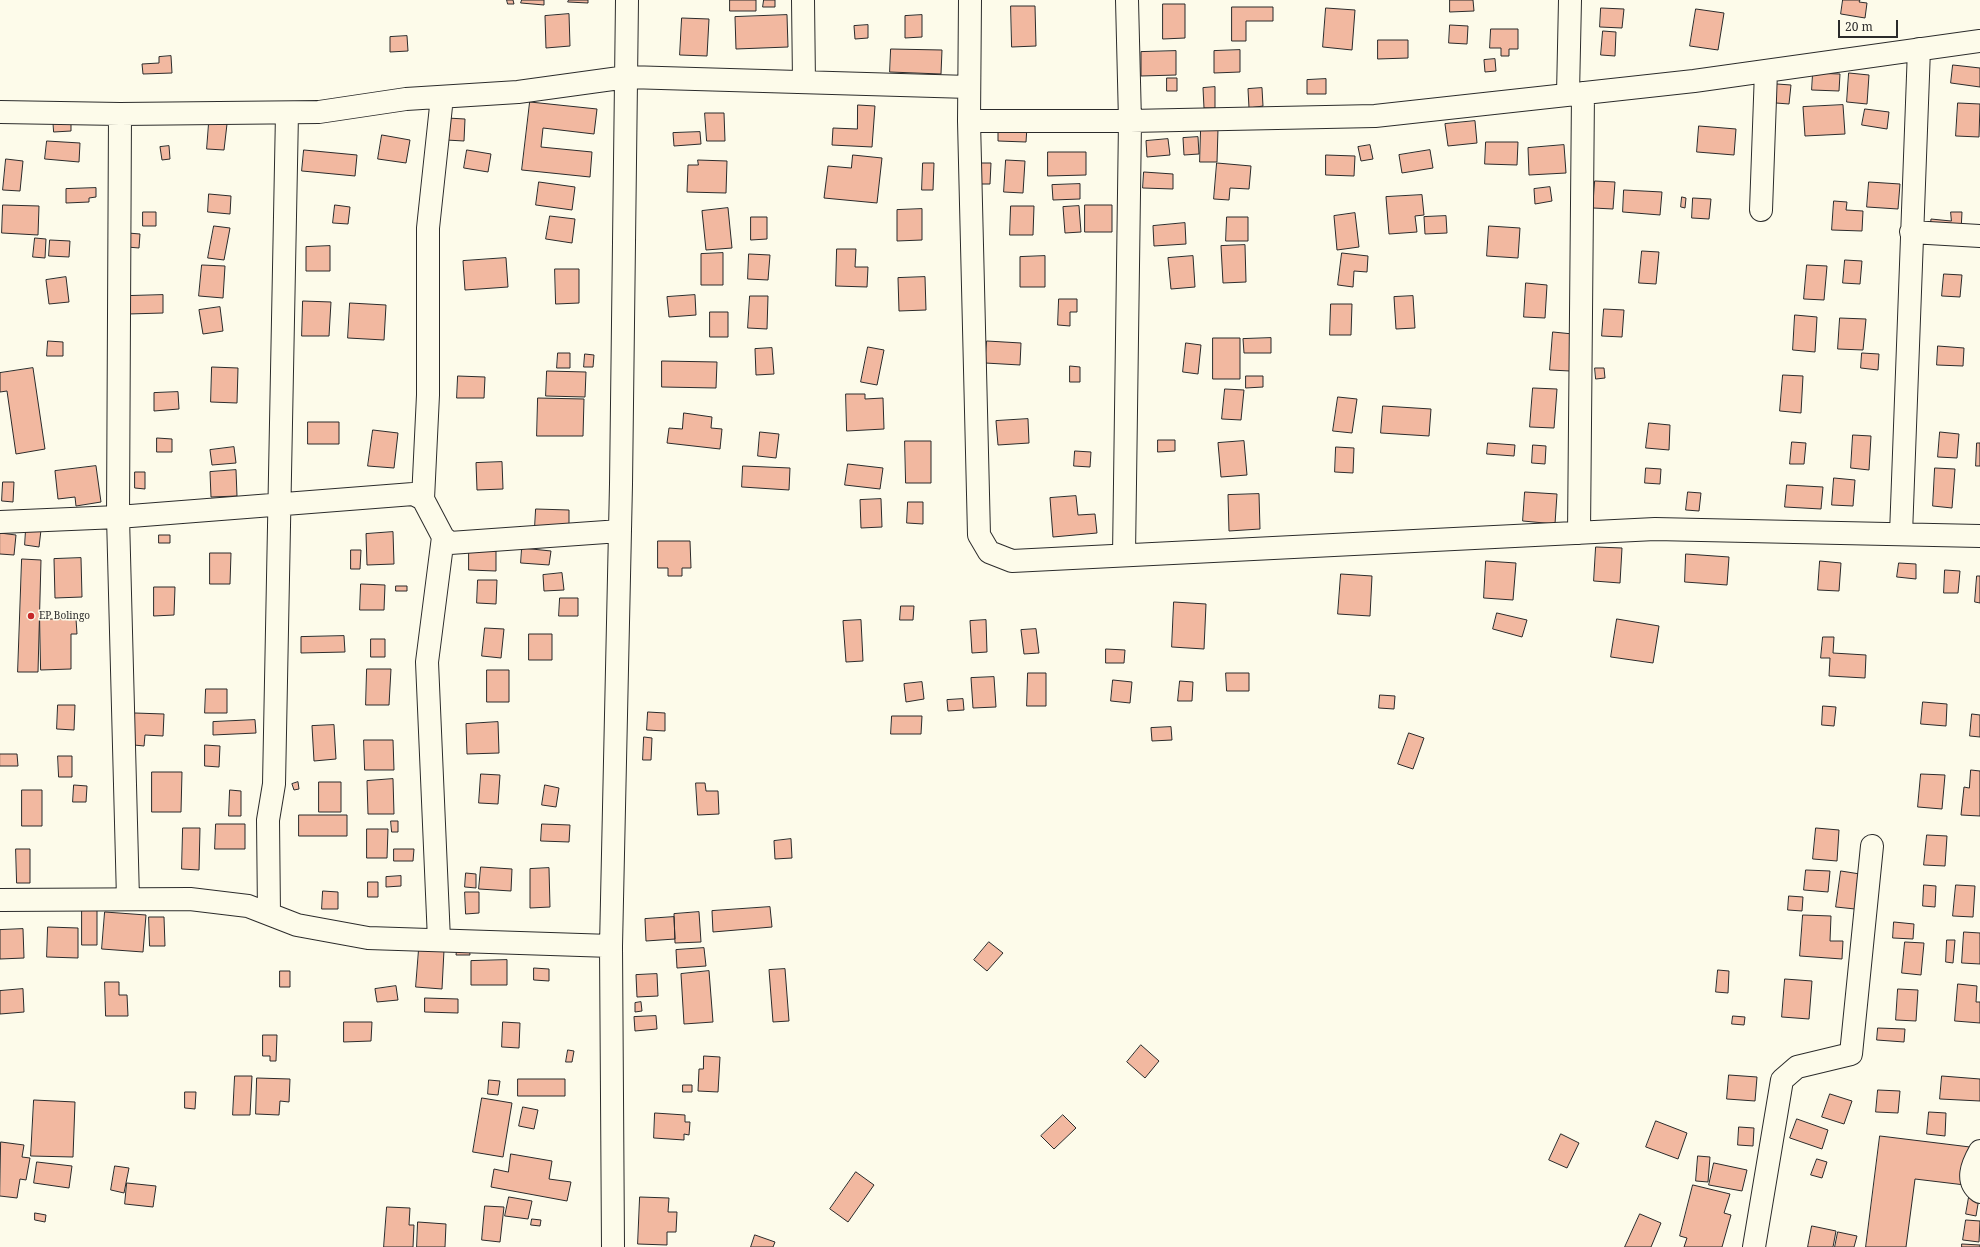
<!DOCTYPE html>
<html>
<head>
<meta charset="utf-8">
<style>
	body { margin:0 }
	#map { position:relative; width:1980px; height:1247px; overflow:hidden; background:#fdfbea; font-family:"Noto Serif",serif }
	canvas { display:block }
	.scale { position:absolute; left:1838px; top:20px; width:60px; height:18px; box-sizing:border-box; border:2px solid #2b2b2b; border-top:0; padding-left:5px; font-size:12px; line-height:14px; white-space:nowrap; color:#2b2b2b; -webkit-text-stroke:3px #fdfbea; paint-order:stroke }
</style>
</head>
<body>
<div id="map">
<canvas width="1980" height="1247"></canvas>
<div class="scale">20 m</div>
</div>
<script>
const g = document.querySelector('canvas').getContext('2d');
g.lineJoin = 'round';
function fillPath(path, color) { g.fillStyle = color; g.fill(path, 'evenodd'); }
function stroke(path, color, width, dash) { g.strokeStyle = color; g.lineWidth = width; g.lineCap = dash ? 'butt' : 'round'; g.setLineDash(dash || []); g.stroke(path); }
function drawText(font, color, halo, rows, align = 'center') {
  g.font = font + ' "Noto Serif",serif'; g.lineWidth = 3; g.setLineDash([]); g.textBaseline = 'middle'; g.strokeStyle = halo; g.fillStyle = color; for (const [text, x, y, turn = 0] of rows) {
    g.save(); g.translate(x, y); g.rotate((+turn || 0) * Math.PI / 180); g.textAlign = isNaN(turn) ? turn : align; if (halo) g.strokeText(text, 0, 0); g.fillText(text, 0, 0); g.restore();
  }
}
const building = new Path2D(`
	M507 0H513L514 4H508Z
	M522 0H544V5L521 3Z
	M569 0H588V3L568 2Z
	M730 0H756V11H730Z
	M764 0H775V7H763Z
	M1450 0H1473L1474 11 1450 12Z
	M1843 0H1860L1859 2 1867 3 1865 18 1841 14Z
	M1163 4H1185V38L1163 39Z
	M1011 6H1035L1036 46 1012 47Z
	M1232 7H1273V21H1246V41H1232Z
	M1326 8 1355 10 1352 50 1323 47Z
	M1601 8 1624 9 1622 28 1600 27Z
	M1696 9 1724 13 1718 50 1690 46Z
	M569 14 570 46 546 48 545 16Z
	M787 15 788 47 736 49 735 17Z
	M922 15V37L905 38V16Z
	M682 18 709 19 707 56 680 55Z
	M868 25V38L855 39 854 26Z
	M1450 25 1468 26 1467 44 1449 43Z
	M1491 29H1518V49H1509V56H1501V48H1490Z
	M1603 31 1616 32 1615 56 1601 55Z
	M407 36 408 51 390 52V37Z
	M1378 40H1408V58L1378 59Z
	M891 49 942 50 941 74 890 72Z
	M1240 50V72L1214 73V51Z
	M1176 51V75L1141 76V52Z
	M171 56 172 73 143 74 142 64 159 63V57Z
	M1495 59 1496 71 1485 72 1484 60Z
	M1953 65 1980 68V87L1951 83Z
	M1813 73 1840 74 1839 91 1812 90Z
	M1849 73 1869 75 1867 104 1847 102Z
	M1167 78H1177V91H1167Z
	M1326 79V94H1307V80Z
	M1777 84 1791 85 1789 104 1776 103Z
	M1215 87V108H1204L1203 88Z
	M1262 88 1263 106 1249 108 1248 89Z
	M530 102 597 109 594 134 543 128 541 147 592 152 590 177 522 170Z
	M1958 103 1980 104 1979 137 1956 136Z
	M858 105 875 106 872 147 832 145 833 128 857 129Z
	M1843 105 1845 134 1805 136 1803 107Z
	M1865 109 1889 112 1887 129 1862 125Z
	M705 113H724L725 141H707Z
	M53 117H71V131L54 132Z
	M447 118 465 119 464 141 446 140Z
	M1475 121 1477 143 1448 146 1445 124Z
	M209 123 227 124 224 150 207 149Z
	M1699 126 1736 129 1734 155 1697 152Z
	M1027 127 1026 142 998 141V131Z
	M1201 129H1218L1217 162H1200Z
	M700 132 701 144 674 146 673 133Z
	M382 135 410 140 406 163 378 159Z
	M1198 137 1199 154 1184 155 1183 138Z
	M1168 139 1170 155 1147 157 1146 141Z
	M47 141 80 143 79 162 45 159Z
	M1486 142H1518L1517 165 1485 164Z
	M1370 145 1373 159 1361 161 1358 147Z
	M1564 145 1566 173 1529 175 1528 148Z
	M169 146 170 159 162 160 160 147Z
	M304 150 357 155 355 176 302 171Z
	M467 150 491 154 488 172 464 168Z
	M1430 150 1433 168 1402 173 1399 155Z
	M1048 152H1086V175L1048 176Z
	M853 155 882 158 877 203 824 198 828 166 851 168Z
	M1326 155 1355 156 1354 176 1326 175Z
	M6 159 23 161 20 191 3 190Z
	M698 160 727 161 726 193 687 192 688 165H698Z
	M1006 160 1025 161 1023 193 1004 192Z
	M923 163H934L933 190H922Z
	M981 163H991L990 184H980Z
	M1217 163 1251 166 1249 189 1230 188 1229 200 1214 199Z
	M1144 172 1173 174V189L1143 188Z
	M1595 181 1615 182 1613 209 1593 208Z
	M539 182 575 187 572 210 536 205Z
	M1869 182 1900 184 1898 209 1867 207Z
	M1080 184V199L1053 200 1052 185Z
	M1550 187 1552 201 1535 204 1534 189Z
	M96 188V197L89 198V202L66 203V189Z
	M1624 190 1662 192 1660 215 1623 212Z
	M209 194 231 196 230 214 208 212Z
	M1422 195 1424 215 1415 216 1417 232 1389 234 1386 197Z
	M1682 197 1686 198 1685 208 1681 207Z
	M1693 198 1711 199 1709 219 1692 218Z
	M1834 201 1847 202 1846 210 1863 211 1862 231 1832 230Z
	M3 205 39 206 38 235 2 233Z
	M335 205 350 207 348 224 333 223Z
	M1085 205H1112V232H1085Z
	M1011 206H1034L1033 235H1010Z
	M1079 206 1081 232 1065 233 1063 207Z
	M728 208 732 248 706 250 702 211Z
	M922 209V240L897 241V210Z
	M143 212H156V226H143Z
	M1951 212H1962L1961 231 1930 229 1931 219 1951 221Z
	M1355 213 1359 247 1337 250 1334 216Z
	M550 216 575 219 572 243 546 239Z
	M1446 216 1447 233 1425 234 1424 217Z
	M751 217H767V239L751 240Z
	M1227 217H1248V241H1226Z
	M1185 223 1186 244 1154 246 1153 226Z
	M214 226 230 228 224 260 208 258Z
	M1489 226 1520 228 1518 258 1487 256Z
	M128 233 140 234 139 248 127 247Z
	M35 238 46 239 45 258 33 257Z
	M50 240 70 241 69 257 49 256Z
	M1245 245 1246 282 1223 283 1221 246Z
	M330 246V271H306V247Z
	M837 249H856L855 267H868L867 287 836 286Z
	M1642 251 1659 252 1656 284 1639 283Z
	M723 253V285H701V254Z
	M1342 253 1368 256 1367 272 1354 271 1353 287 1338 285Z
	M749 254 770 255 768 280 748 279Z
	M1045 256V287H1020V257Z
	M1193 256 1195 287 1171 289 1168 258Z
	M506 258 508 287 465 290 463 261Z
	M1845 260 1862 261 1860 284 1843 283Z
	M202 265 225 266 223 298 199 296Z
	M1807 265 1827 266 1824 300 1804 299Z
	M555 269H579V303L556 304Z
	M1944 274 1962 275 1960 297 1942 296Z
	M66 277 69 302 49 304 46 280Z
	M925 277 926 310 899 311 898 278Z
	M1526 283 1547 285 1545 318 1524 317Z
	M163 295V313L128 314V296Z
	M695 295 696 315 669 317 667 297Z
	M750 296H768L767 329 748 328Z
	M1413 296 1415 328 1396 329 1394 297Z
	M1059 299H1077V312H1070V326L1058 325Z
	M303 301 331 302 329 336H302Z
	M350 303 386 305 384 340 348 338Z
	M1331 304H1352L1351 335H1330Z
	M220 307 223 331 203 334 199 310Z
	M1604 309 1624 310 1622 337 1602 336Z
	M710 312H728V337H710Z
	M1795 315 1817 317 1815 352 1793 350Z
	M1840 318 1866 319 1863 350 1838 349Z
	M1553 332 1573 334 1570 371 1550 370Z
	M1213 338H1240V379H1213Z
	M1271 338V353H1244L1243 339Z
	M48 341 63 342V356H47Z
	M987 341 1021 343 1020 365 985 363Z
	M1186 343 1201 345 1198 374 1183 372Z
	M1938 346 1964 348 1963 366 1937 365Z
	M868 347 884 350 877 385 861 382Z
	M772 348 774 374 756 375 755 349Z
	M558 353H570V368H557Z
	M1862 353 1879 354 1878 370 1861 368Z
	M585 354 594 355 593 367H584Z
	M662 361 717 362 716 388 662 387Z
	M1070 366 1080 367V382H1070Z
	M212 367 238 368 237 403 211 402Z
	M33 368 45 449 16 454 7 391 0 392V373Z
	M1595 368H1604L1605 378 1596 379Z
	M547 371 586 372 585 397 546 396Z
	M1783 375 1803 376 1801 413 1780 411Z
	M458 376 485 377 484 398H457Z
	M1246 376H1263V387L1246 388Z
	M1533 388 1557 389 1554 428 1530 427Z
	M1225 389 1244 390 1241 420 1222 419Z
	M178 392 179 409 154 411V393Z
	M846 394H865V399L883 398 884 429 847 431Z
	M1338 397 1357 399 1352 433 1333 431Z
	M538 398 584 399 583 436H537Z
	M1383 406 1431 409 1429 436 1381 433Z
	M684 413 712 417 711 428 722 429 720 449 667 443 669 428 682 429Z
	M1028 419 1029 443 998 445 996 421Z
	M308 422H339V444H308Z
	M1649 423 1670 425 1669 450 1646 448Z
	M373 430 398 433 394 468 368 466Z
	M760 432 779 434 776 458 758 456Z
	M1940 432 1959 434 1957 458 1938 457Z
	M1853 435 1871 436 1869 470 1851 468Z
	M157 438 172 439V452H157Z
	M1158 440H1175V451L1158 452Z
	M905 441H931V483H906Z
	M1244 441 1247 475 1221 477 1218 443Z
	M1792 442 1806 443 1804 464H1790Z
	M1488 443 1515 445 1514 456 1487 454Z
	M1977 443H1980V466H1976Z
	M1533 445 1546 446 1545 464 1532 463Z
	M234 447 236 463 212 465 210 450Z
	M1336 447 1354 448 1353 473 1335 472Z
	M1075 451 1091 452 1090 467 1074 466Z
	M502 462 503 489 477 490 476 463Z
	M848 464 883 468 880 489 845 485Z
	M96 466 101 502 76 506 75 497 58 499 55 471Z
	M743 466 790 468 789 490 742 487Z
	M1646 468 1661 469 1660 484 1645 483Z
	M1935 468 1955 469 1952 508 1933 506Z
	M236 470 237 496 211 497 210 472Z
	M135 472H145V489L135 488Z
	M1834 478 1855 480 1853 506 1832 505Z
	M3 482H14L13 502 2 501Z
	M1787 485 1823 487 1821 509 1785 507Z
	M1525 492 1557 494 1555 524 1523 521Z
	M1688 492 1701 493 1699 511 1686 510Z
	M1259 494 1260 529 1229 531 1228 495Z
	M1076 496 1078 515 1095 514 1097 533 1053 537 1050 498Z
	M881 499 882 527 861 528 860 500Z
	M908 502H923V524L907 523Z
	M536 509 569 510V528L535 527Z
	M26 529 41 530 39 547 25 545Z
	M393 532 394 564 367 565 366 534Z
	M0 533 16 535 14 555 0 554Z
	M159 535H170V543H159Z
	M658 541H690L691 568H682V576H668V568H658Z
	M1596 547 1622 548 1620 583 1594 581Z
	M522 548 551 551 549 565 521 563Z
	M351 550H361L360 569H351Z
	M469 551H496V571L469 570Z
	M210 553H231L230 584H210Z
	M1686 554 1729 557 1727 585 1685 582Z
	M81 558 82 597 55 598 54 559Z
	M22 559 41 560 38 672H18Z
	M1486 561 1516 563 1513 600 1484 598Z
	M1820 561 1841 563 1839 591 1818 590Z
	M1899 563 1916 564V579L1897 577Z
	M1945 570 1960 571 1958 593H1944Z
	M562 573 564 590 544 591 543 575Z
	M1341 574 1372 576 1370 616 1338 614Z
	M1977 576H1980V603L1975 602Z
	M478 580H497L496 604 477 603Z
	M361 584 385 585 384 610H360Z
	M396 586H407V591H396Z
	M154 587H175L174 615 154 616Z
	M560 598H578V616H559Z
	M1174 602 1206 604 1204 649 1172 647Z
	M901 606H914L913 620H900Z
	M1497 613 1527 620 1522 637 1493 629Z
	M40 619H76L77 634H71V669L41 670Z
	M1617 619 1659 626 1653 663 1611 657Z
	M861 620 863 661 846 662 843 621Z
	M986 620 987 652 972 653 970 621Z
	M485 628 504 629 501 658 482 656Z
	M1036 629 1039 653 1024 654 1021 630Z
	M529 634H552V660H529Z
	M344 636 345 652 301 653V637Z
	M1823 637H1834L1833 653 1866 655 1865 678 1829 676 1830 658H1821Z
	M371 639H385V657H371Z
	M1106 649 1125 650 1124 663H1106Z
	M367 669H391L389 705H366Z
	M487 670H509V702H487Z
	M1028 673H1046V706H1027Z
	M1226 673H1249V691H1227Z
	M994 677 996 707 973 708 971 678Z
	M1113 680 1132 682 1130 703 1111 701Z
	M1180 681 1193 682 1192 701H1178Z
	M922 682 924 699 906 702 904 684Z
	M206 689H227V713H205Z
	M1380 695 1395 696 1394 709 1379 708Z
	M963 699 964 710 948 711 947 700Z
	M1923 702 1947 704 1946 726 1921 724Z
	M58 705H75L74 730 57 729Z
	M1823 706 1836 707 1834 726 1822 725Z
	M648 712 665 713V731L647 730Z
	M135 713 164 714 163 736 145 735 144 746 134 745Z
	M1972 714 1980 715V737L1970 736Z
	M892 716H922L921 734H891Z
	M255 720 256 733 213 735V722Z
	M498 722 499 753 467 754 466 724Z
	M334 725 336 759 314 761 312 726Z
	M1171 727 1172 740 1152 741 1151 728Z
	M1409 733 1424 738 1413 769 1398 764Z
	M644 737 652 738 651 760H643Z
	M364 740H393L394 770H365Z
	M205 745 220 746 219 767 205 766Z
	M0 754H17L18 766H0Z
	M58 756H72V777H59Z
	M1971 770 1980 771V816L1961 815 1964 787 1969 788Z
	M152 772H182L181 812H152Z
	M481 774 500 775 498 804 479 803Z
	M1921 774 1945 775 1942 809 1918 807Z
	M393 779 394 814H368L367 781Z
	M298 782 299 789 294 790 292 784Z
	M319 782H341V812H319Z
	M696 783H705L706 791H718L719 814 698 815Z
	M74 785 87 786 86 802H73Z
	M545 785 559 788 556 807 542 805Z
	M22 790H42V826H22Z
	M230 790 241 791V816H229Z
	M299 815H347V836H299Z
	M391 821H398V832H392Z
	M216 824H245V849H215Z
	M542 824 570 825 569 842 541 841Z
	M183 828H200L199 870 182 869Z
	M1816 828 1839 830 1837 861 1813 859Z
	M367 829H388L387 858H367Z
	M1927 835 1947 836 1945 866 1924 865Z
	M791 839 792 858 775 859 774 841Z
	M16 849H30V883H17Z
	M394 849H414L413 861H394Z
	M481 867 512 869 511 891 479 889Z
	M549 868 550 907 530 908V869Z
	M1806 870 1830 871 1828 892 1804 890Z
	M1841 871 1860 874 1855 909 1836 907Z
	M466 873 476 874V888L465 887Z
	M401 876V886L386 887V877Z
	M368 882H378V897H368Z
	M1924 885 1936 886 1935 907 1923 906Z
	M1956 885 1975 886 1973 917 1953 916Z
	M323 891 338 892V909H322Z
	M465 892H479V913L466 914Z
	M1789 896 1803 897 1802 911 1788 910Z
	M770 907 772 927 713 932 712 911Z
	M82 908H97V945H82Z
	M105 912 146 915 143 952 102 949Z
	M699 912 701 942 675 943 674 914Z
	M1803 915 1831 916 1830 941H1843L1842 959 1800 956Z
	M149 917H164L165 946H150Z
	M674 917 675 939 646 941 645 919Z
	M1894 922 1914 924 1913 939 1893 938Z
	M48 927 78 928V958L47 957Z
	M23 929 24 958 0 959V930Z
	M1964 932 1980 933V964L1962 963Z
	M1947 940H1955L1953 963 1946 962Z
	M989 942 1003 953 987 971 974 960Z
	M1905 942 1924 943 1921 975 1902 973Z
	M469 946 470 955H456L457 947Z
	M704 948 706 966 677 968 676 950Z
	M419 949 444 950 442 989 416 987Z
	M507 960V985H471V961Z
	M534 968 549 969V981L534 980Z
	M785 969 789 1021 773 1022 769 970Z
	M1718 970 1729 971 1728 993 1716 992Z
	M280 971H290V987H280Z
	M709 971 713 1022 684 1024 681 974Z
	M657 974 658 996 637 997 636 975Z
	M1785 979 1812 981 1809 1019 1782 1017Z
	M105 982H119V995H127L128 1016H106Z
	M1958 984 1977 986 1976 1002H1980V1023L1955 1021Z
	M396 986 398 1000 377 1002 375 989Z
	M23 989 24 1012 0 1014V991Z
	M1898 989 1918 990 1916 1021 1896 1020Z
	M425 998 458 999V1013L425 1012Z
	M641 1002 642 1011 635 1012V1003Z
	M656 1016 657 1029 635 1031 634 1017Z
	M1733 1016 1745 1017 1744 1025 1732 1024Z
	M344 1022H372L371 1041 344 1042Z
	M503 1022 520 1023 519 1048 502 1047Z
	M1878 1028 1905 1029 1904 1042 1877 1040Z
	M263 1035H277L276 1061H270V1056H263Z
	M1141 1045 1159 1061 1145 1078 1127 1062Z
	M568 1050 574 1051 572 1062H566Z
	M704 1056 720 1057 718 1092 698 1091 699 1069H703Z
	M1729 1075 1757 1077 1755 1101 1727 1099Z
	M235 1076H252L250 1115H233Z
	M1942 1076 1980 1079V1101L1940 1099Z
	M257 1078 290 1079 289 1102 280 1101 279 1115 256 1114Z
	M518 1079H565V1096H518Z
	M489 1080 500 1081 498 1095 488 1094Z
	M683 1085H692V1092H683Z
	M1878 1090 1900 1091 1898 1113 1876 1112Z
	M185 1092H196L195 1109 185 1108Z
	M1830 1094 1852 1101 1844 1124 1822 1117Z
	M482 1098 512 1103 503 1157 473 1152Z
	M34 1100 75 1102 73 1157 31 1156Z
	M523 1107 538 1110 534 1129 519 1126Z
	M1929 1112 1946 1113 1945 1136 1927 1134Z
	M655 1113 685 1115V1122H690L689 1135 684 1134V1140L654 1138Z
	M1063 1115 1076 1128 1054 1149 1041 1136Z
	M1797 1119 1828 1130 1822 1149 1790 1138Z
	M1656 1121 1687 1133 1678 1159 1646 1147Z
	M1739 1127 1754 1128 1753 1146 1738 1145Z
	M1561 1134 1579 1143 1567 1168 1549 1160Z
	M1880 1136 1970 1147 1965 1185 1915 1179 1906 1247H1866Z
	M1 1142 24 1145 22 1157 30 1158 26 1180 20 1179 17 1198 0 1196Z
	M511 1154 552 1161 549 1179 571 1182 567 1201 491 1187 494 1169 508 1172Z
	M1698 1156 1710 1157 1708 1182 1696 1181Z
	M1817 1159 1827 1162 1822 1178 1811 1175Z
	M37 1162 72 1166 69 1188 34 1183Z
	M1714 1163 1747 1170 1742 1191 1709 1185Z
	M115 1166 129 1168 124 1193 111 1190Z
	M856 1172 874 1185 848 1222 830 1209Z
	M127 1183 156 1186 153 1207 125 1204Z
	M1693 1185 1730 1194 1724 1213 1731 1215 1722 1247H1684L1687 1238 1680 1236Z
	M509 1197 532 1201 528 1219 505 1216Z
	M640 1197 669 1198 668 1212H677L676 1232H667V1245L638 1244Z
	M1969 1197 1979 1198 1976 1216 1966 1214Z
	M485 1206 504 1207 500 1242 482 1240Z
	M387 1207 410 1208 409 1225H414L413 1247H384Z
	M35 1213 46 1215 45 1222 35 1220Z
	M1640 1214 1661 1223 1651 1247H1625Z
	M532 1219 541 1220 540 1226 531 1225Z
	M1966 1220 1980 1221 1979 1242 1963 1240Z
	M418 1222 446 1224 445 1247H417Z
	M1812 1226 1836 1231 1833 1247H1808Z
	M1838 1232 1857 1236 1854 1247H1835Z
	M755 1235 775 1242 773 1247H751Z
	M1962 1244 1980 1245V1247H1962Z`);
fillPath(building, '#f2b8a0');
stroke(building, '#2b2b2b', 1);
const minor = new Path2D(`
	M803 0 804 82
	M970 0 969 121 979 535 989 552 1012 561 1655 529 1980 536
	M1568 94 1570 0
	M0 112 120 114 319 112 406 99 518 92 627 77 969 87
	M120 114 118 517 128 899
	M969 121H1130L1375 116 1694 81 1980 41
	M1761 210 1766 71
	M1911 232 1980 236
	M423 499 428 395V228L442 97
	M0 522 118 517 413 494 423 499 443 537 450 543 620 531
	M1579 533 1583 93
	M1901 534 1919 49
	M1124 555 1130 121 1127 0
	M0 900 190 899 248 906 297 925 368 938 611 946
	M269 914 268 820 274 784 287 113
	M439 940 427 662 443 537
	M1980 1151C1972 1165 1965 1181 1980 1192
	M613 1247 611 946 621 484 627 0
	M1754 1247 1782 1080 1797 1067 1851 1054 1872 846`);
stroke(minor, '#2b2b2b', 24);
stroke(minor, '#fdfbea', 22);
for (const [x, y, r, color] of [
	[31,616,4,"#c62828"]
]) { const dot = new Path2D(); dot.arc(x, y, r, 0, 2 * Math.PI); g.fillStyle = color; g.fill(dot); stroke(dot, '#fdfbea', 1.5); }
drawText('10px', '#2b2b2b', '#fdfbea', [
	["EP Bolingo",39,616]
], 'left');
</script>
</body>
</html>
